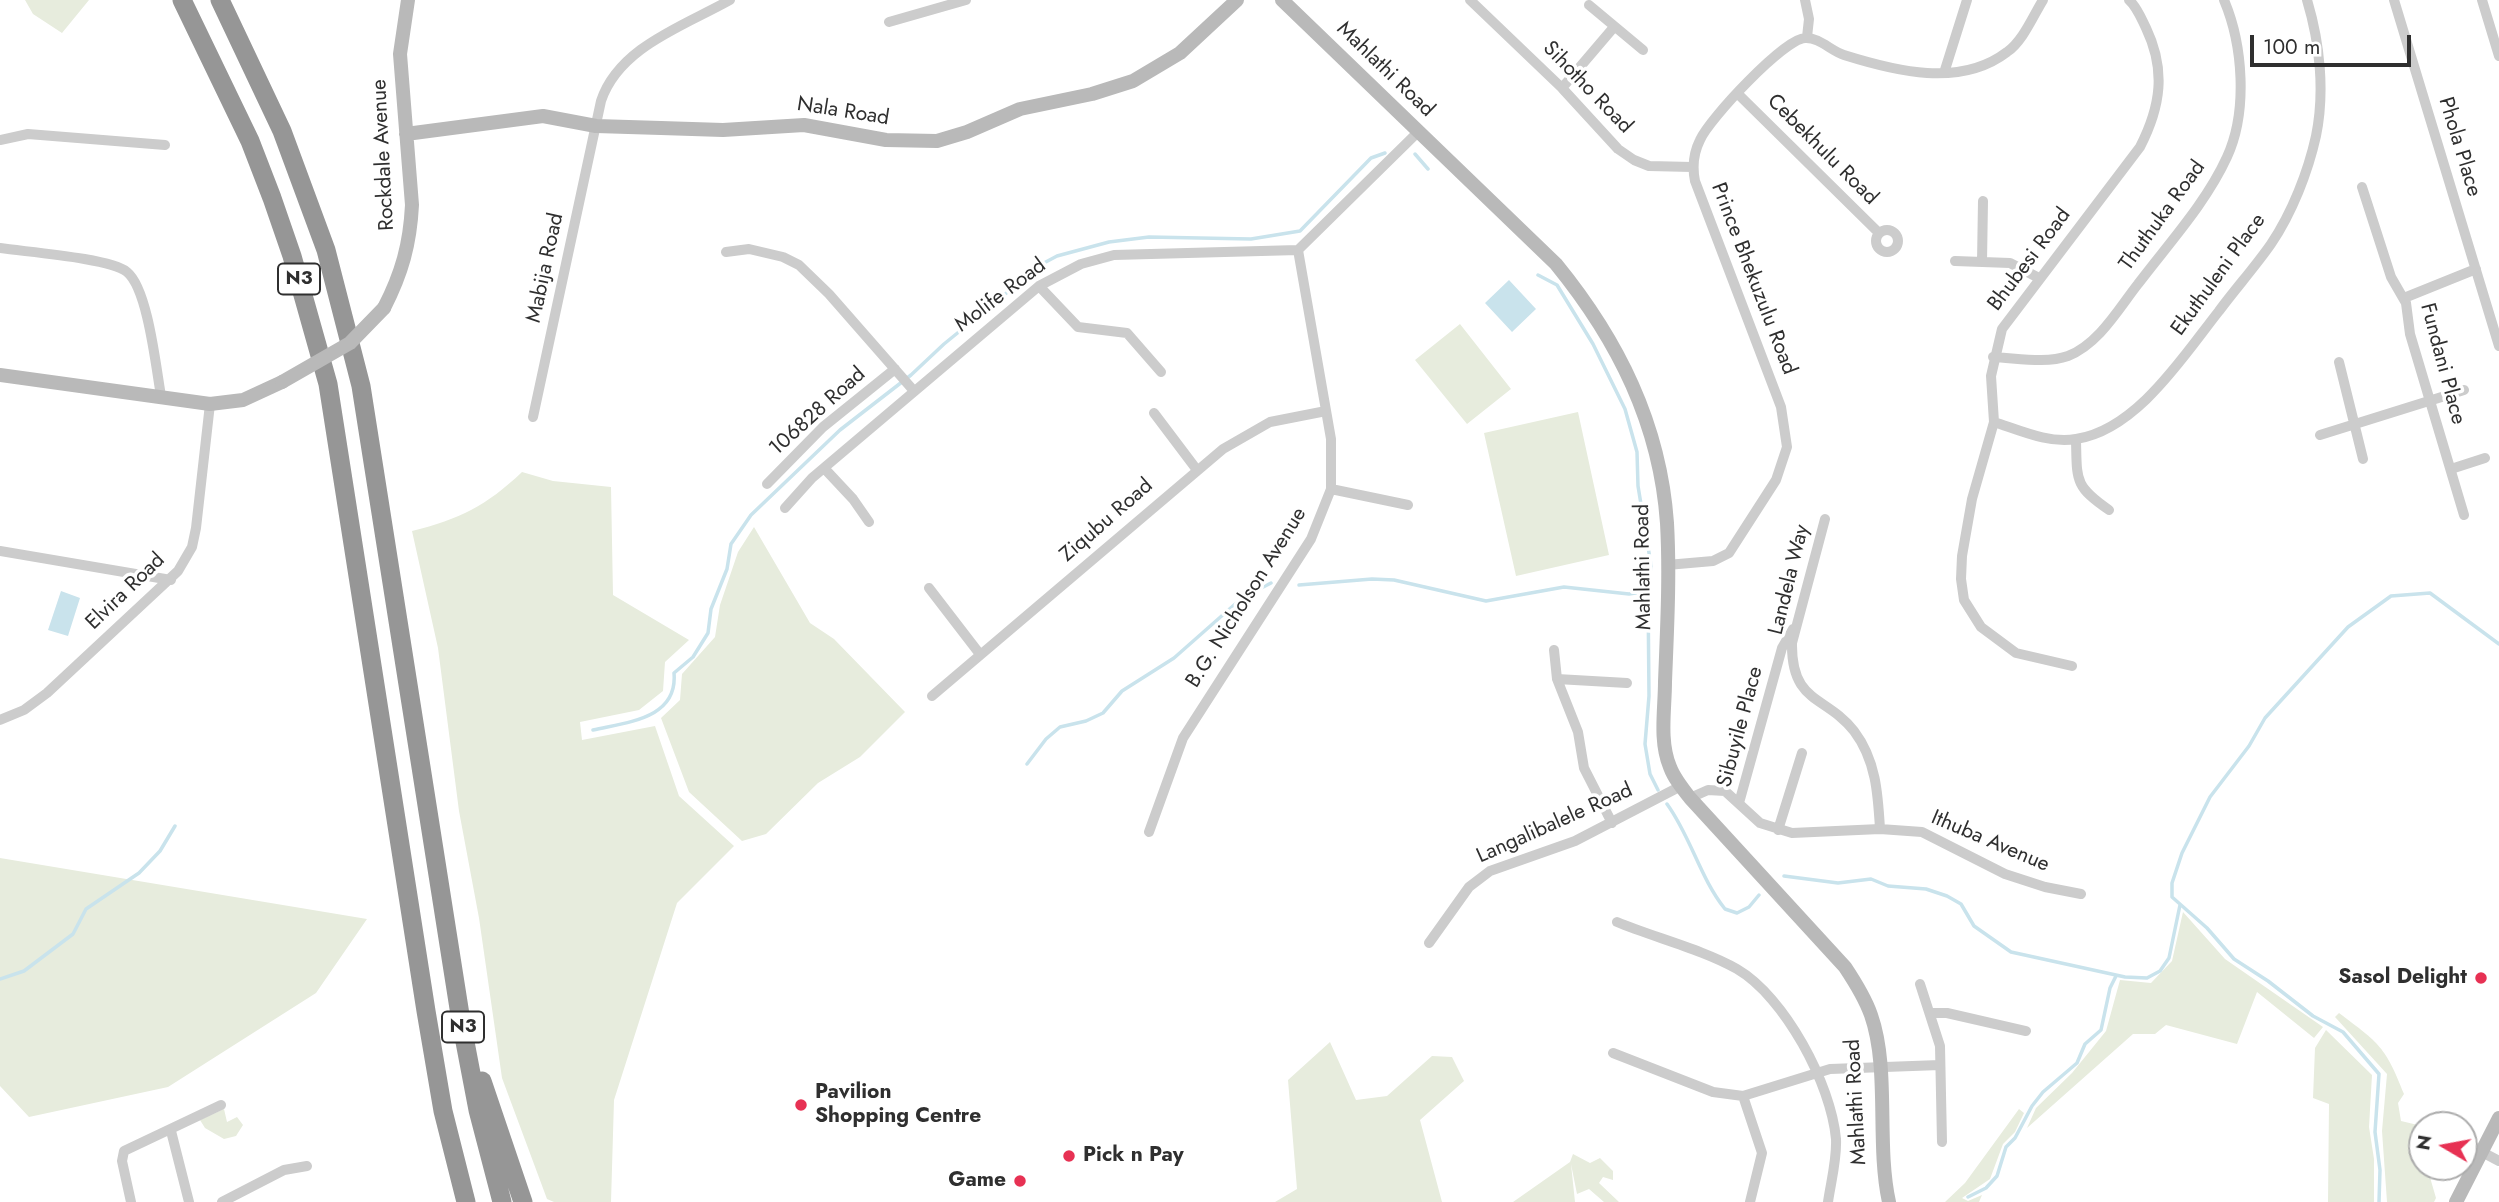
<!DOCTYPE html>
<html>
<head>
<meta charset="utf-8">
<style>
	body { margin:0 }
	#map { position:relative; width:2499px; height:1202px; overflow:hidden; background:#fff; font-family:Jost,sans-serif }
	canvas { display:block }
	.north { position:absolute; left:2408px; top:1111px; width:70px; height:70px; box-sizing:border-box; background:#fff; border:2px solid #acacac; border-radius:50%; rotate:280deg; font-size:19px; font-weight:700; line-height:28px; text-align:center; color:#2f2f2f }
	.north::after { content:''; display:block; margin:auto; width:24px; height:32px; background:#e73153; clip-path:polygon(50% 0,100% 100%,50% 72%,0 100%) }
	.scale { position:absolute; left:2250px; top:35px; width:161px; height:32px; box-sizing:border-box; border:4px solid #2f2f2f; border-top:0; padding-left:9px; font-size:21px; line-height:24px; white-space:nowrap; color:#2f2f2f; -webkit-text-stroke:5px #fff; paint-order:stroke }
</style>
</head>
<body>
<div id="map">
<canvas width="2499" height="1202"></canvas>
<div class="north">N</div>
<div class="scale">100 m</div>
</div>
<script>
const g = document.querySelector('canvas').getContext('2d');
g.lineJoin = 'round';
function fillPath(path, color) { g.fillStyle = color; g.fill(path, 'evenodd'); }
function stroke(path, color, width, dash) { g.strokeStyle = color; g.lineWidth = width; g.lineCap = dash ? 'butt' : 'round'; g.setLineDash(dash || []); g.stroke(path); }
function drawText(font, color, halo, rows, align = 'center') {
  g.font = font + ' Jost,sans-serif'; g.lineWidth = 7; g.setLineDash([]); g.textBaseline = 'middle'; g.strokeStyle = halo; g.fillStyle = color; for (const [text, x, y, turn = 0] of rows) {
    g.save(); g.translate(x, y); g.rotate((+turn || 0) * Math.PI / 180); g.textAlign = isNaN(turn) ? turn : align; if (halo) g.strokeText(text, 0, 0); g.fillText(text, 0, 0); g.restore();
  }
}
fillPath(new Path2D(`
	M25 0H89L62 33 33 14Z
	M1460 324 1511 389 1467 424 1415 360Z
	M1578 412 1609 555 1516 576 1484 433Z
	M522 472 553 481 611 487 613 595 689 640 665 662 663 691 639 710 580 722 582 740 655 726 679 796 734 846 677 903 614 1100 611 1202H554L547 1199 502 1078 479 918 459 811 438 648 412 531C460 519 486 506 522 472Z
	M754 527 810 623 834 639 905 712 860 757 818 783 766 834 742 841 689 792 661 718 680 700 682 674 715 637 720 605 738 552Z
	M0 858 367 919 316 993 168 1087 29 1117 0 1086Z
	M2183 912 2225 959 2323 1027 2314 1038 2257 992 2237 1044 2166 1025 2155 1034H2133L2027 1128 2036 1108 2072 1073 2106 1031 2120 980 2151 983 2172 961Z
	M2339 1013C2380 1044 2385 1046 2404 1094L2398 1103 2401 1121 2422 1126V1167H2427L2436 1198 2434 1202H2387L2382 1131 2387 1074 2335 1017Z
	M2326 1030 2372 1075 2369 1127 2374 1159V1202H2328L2329 1104 2313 1098 2315 1048Z
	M1330 1042 1356 1100 1387 1096 1432 1056 1452 1057 1464 1081 1420 1120 1442 1202H1275L1297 1189 1288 1080Z
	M224 1109 227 1122 237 1117 243 1125 236 1136 224 1139 205 1128 200 1120Z
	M2019 1109 2024 1113 2015 1132 2003 1144 1990 1179 1962 1198 1968 1201 1982 1195 1979 1202H1945L1965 1183Z
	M1573 1154 1590 1163 1600 1158 1613 1171V1180L1603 1177 1599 1183 1619 1202H1604L1589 1189 1577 1194 1571 1164 1575 1202H1513L1570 1162Z`), '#e7ecdd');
fillPath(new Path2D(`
	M1509 280 1536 309 1512 332 1485 303Z
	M61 591 80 598 68 636 48 630Z`), '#c9e3ec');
stroke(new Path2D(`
	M1415 154 1428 169
	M1538 275 1557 285 1593 344 1625 409 1637 452 1638 486 1651 565 1648 591 1649 696 1645 744 1650 774 1658 790
	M1299 585 1372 579 1394 580 1486 601 1564 587 1629 594 1648 591
	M593 730C627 722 678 719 674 673L693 657 708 633 711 609 727 569 731 544 751 515 840 430 911 375 944 344 1042 264 1057 256 1109 242 1149 237 1251 239 1300 231 1371 158 1385 153
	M1027 764 1046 739 1060 727 1086 721 1103 713 1122 691 1174 658 1242 598 1271 583
	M1667 804C1691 837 1700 878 1725 909L1737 913 1749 907 1759 895
	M1784 876 1838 883 1871 879 1888 886 1926 889 1947 896 1961 904 1974 926 2011 952 2125 977 2147 978 2160 971 2169 958 2180 905
	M0 979 24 971 73 934 86 909 139 873 160 851 175 826
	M1968 1197 1986 1188 1997 1176 2006 1147 2015 1138 2032 1106 2043 1092 2077 1063 2085 1044 2101 1030 2110 988 2116 976
	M2379 1202 2380 1170 2375 1132 2379 1074 2343 1032 2313 1016 2268 981 2234 959 2207 928 2172 897V883L2182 853 2210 797 2249 746 2265 718 2348 627 2391 596 2430 593 2499 644`), '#c9e3ec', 3.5);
stroke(new Path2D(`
	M1470 0 1562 88 1618 149 1634 160 1649 166 1692 167
	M1805 0 1809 19 1807 37
	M2394 0 2499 346
	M2482 0 2499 56
	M1589 5 1643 50
	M889 22 966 0
	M1944 73 1967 0
	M1562 88 1614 27
	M1738 94 1879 233
	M0 140 28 134 165 145
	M2362 187 2391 277 2406 303 2410 334 2464 515
	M1876 241a11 11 0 1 1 22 0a11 11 0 1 1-22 0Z
	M0 248C26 252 110 258 127 272 148 289 156 368 161 396
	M726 252 749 249 783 257 799 265 829 294 914 391
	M1955 261 2010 263 2039 278
	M1982 262 1983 201
	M1039 286 1078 327 1127 333 1161 372
	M2404 298 2476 269
	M1993 357C2017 358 2046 364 2068 356 2099 344 2119 308 2138 284 2169 243 2206 203 2227 157 2248 111 2243 45 2224 0
	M2339 362 2363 459
	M1154 413 1197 470
	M533 417 601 101C619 47 684 26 730 0
	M1994 422C2019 430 2049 444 2076 439 2137 430 2184 355 2219 311 2236 288 2255 267 2271 244 2292 213 2308 172 2316 136 2325 92 2320 43 2307 0
	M2320 435 2464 390
	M2076 439C2077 480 2074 486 2109 510
	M824 468 853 499 869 522
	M2451 469 2485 458
	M767 484 823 427 895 369
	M1331 489 1408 505
	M785 508 812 478 1039 286 1081 264 1114 255 1298 250 1418 132
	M1825 519 1792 643C1791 704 1826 695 1854 731 1876 760 1878 794 1880 829
	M0 551 171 580
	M1667 565 1713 561 1729 553 1776 480 1787 447 1781 407 1695 181C1692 166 1693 154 1700 140 1709 119 1784 39 1805 38 1819 37 1831 51 1844 55 1895 71 1960 88 2007 52 2023 41 2033 16 2043 0
	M929 588 979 653
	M1554 650 1557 679 1578 732 1584 768 1612 823
	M2072 666 2016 653 1981 627 1964 600 1961 579 1962 556 1972 499 1994 422 1991 376 2002 329 2140 147C2161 106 2166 70 2146 28 2141 18 2137 7 2129 0
	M1557 679 1627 683
	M932 696 1223 449 1270 422 1326 411
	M0 720 24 710 47 693 178 571 192 547 196 528 210 404
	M1690 798 1708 790 1725 791 1760 823 1792 833 1880 829 1922 832 2005 874 2045 887 2081 894
	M1739 803 1782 648 1793 629
	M1778 830 1802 753
	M1149 832 1183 738 1311 539 1331 489V439L1298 250
	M1617 922C1653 937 1704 950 1737 969 1785 997 1831 1084 1836 1139 1837 1160 1831 1181 1828 1202
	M1429 943 1469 887 1490 871 1575 841 1681 786
	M1920 984 1940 1046 1942 1142
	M1931 1013H1947L2026 1031
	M1613 1053 1713 1092 1743 1096 1830 1069 1940 1065
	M1743 1096 1762 1153 1750 1202
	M171 1131 189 1202
	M2482 1152 2499 1161
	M131 1202 122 1161 124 1151 221 1105
	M222 1202 284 1170 307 1166`), '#ccc', 10);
stroke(new Path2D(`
	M1282 0 1556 264C1618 340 1660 424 1667 523 1670 576 1667 630 1665 682 1665 709 1659 741 1670 767 1674 778 1682 788 1690 798L1845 967C1855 982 1865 998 1871 1015 1890 1069 1876 1143 1889 1202
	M406 134 543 116 596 126 661 128 723 130 804 125 886 140 937 141 967 132 1020 109 1092 94 1133 81 1180 53 1237 0
	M384 308C402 273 410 244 412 205L400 54 408 0
	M0 375 210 404 243 400 282 382
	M2456 1202 2499 1118`), '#b9b9b9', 14);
stroke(new Path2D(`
	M182 0 250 141 272 198 292 256 328 384 426 1011 443 1111 466 1202
	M220 0 282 131 326 250 361 386 461 1021 478 1110 502 1202
	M482 1081 523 1202`), '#969696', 19);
stroke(new Path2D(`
	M282 382 350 343 384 308`), '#b9b9b9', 14);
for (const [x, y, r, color] of [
	[2481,978,7,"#e73153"],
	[801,1105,7,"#e73153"],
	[1069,1156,7,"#e73153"],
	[1020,1181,7,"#e73153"]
]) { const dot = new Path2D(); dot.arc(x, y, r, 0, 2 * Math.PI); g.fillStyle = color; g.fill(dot); stroke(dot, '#fff', 2.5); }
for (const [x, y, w] of [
	[299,279,42],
	[463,1027,42]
]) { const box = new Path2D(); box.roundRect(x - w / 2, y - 15.5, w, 31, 5); g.fillStyle = '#fff'; g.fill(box); stroke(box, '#2f2f2f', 2); }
drawText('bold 19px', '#2f2f2f', null, [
	["N3",299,279],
	["N3",463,1027]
]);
drawText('21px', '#2f2f2f', '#fff', [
	["Mahlathi Road",1385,70,44],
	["Sihotho Road",1587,88,46],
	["Nala Road",843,112,9],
	["Phola Place",2459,147,73],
	["Cebekhulu Road",1822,150,45],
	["Rockdale Avenue",384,155,-93],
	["Thuthuka Road",2163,216,-54],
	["Bhubesi Road",2030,260,-53],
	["Mabija Road",546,268,-78],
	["Ekuthuleni Place",2219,275,-54],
	["Prince Bhekuzulu Road",1753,279,69],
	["Molife Road",1001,296,-37],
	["Fundani Place",2442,364,75],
	["106828 Road",818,412,-42],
	["Ziqubu Road",1107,521,-41],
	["Mahlathi Road",1644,567,-91],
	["Landela Way",1790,580,-76],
	["Elvira Road",126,592,-44],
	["B.G. Nicholson Avenue",1247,598,-58],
	["Sibuyile Place",1741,727,-75],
	["Langalibalele Road",1555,824,-24],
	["Ithuba Avenue",1990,842,23],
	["Mahlathi Road",1857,1102,-93]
]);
drawText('bold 21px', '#2f2f2f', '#fff', [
	["Sasol Delight",2467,978],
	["Pavilion",815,1093,"left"],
	["Shopping Centre",815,1117,"left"],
	["Pick n Pay",1083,1156,"left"],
	["Game",1006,1181]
], 'right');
</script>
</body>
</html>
